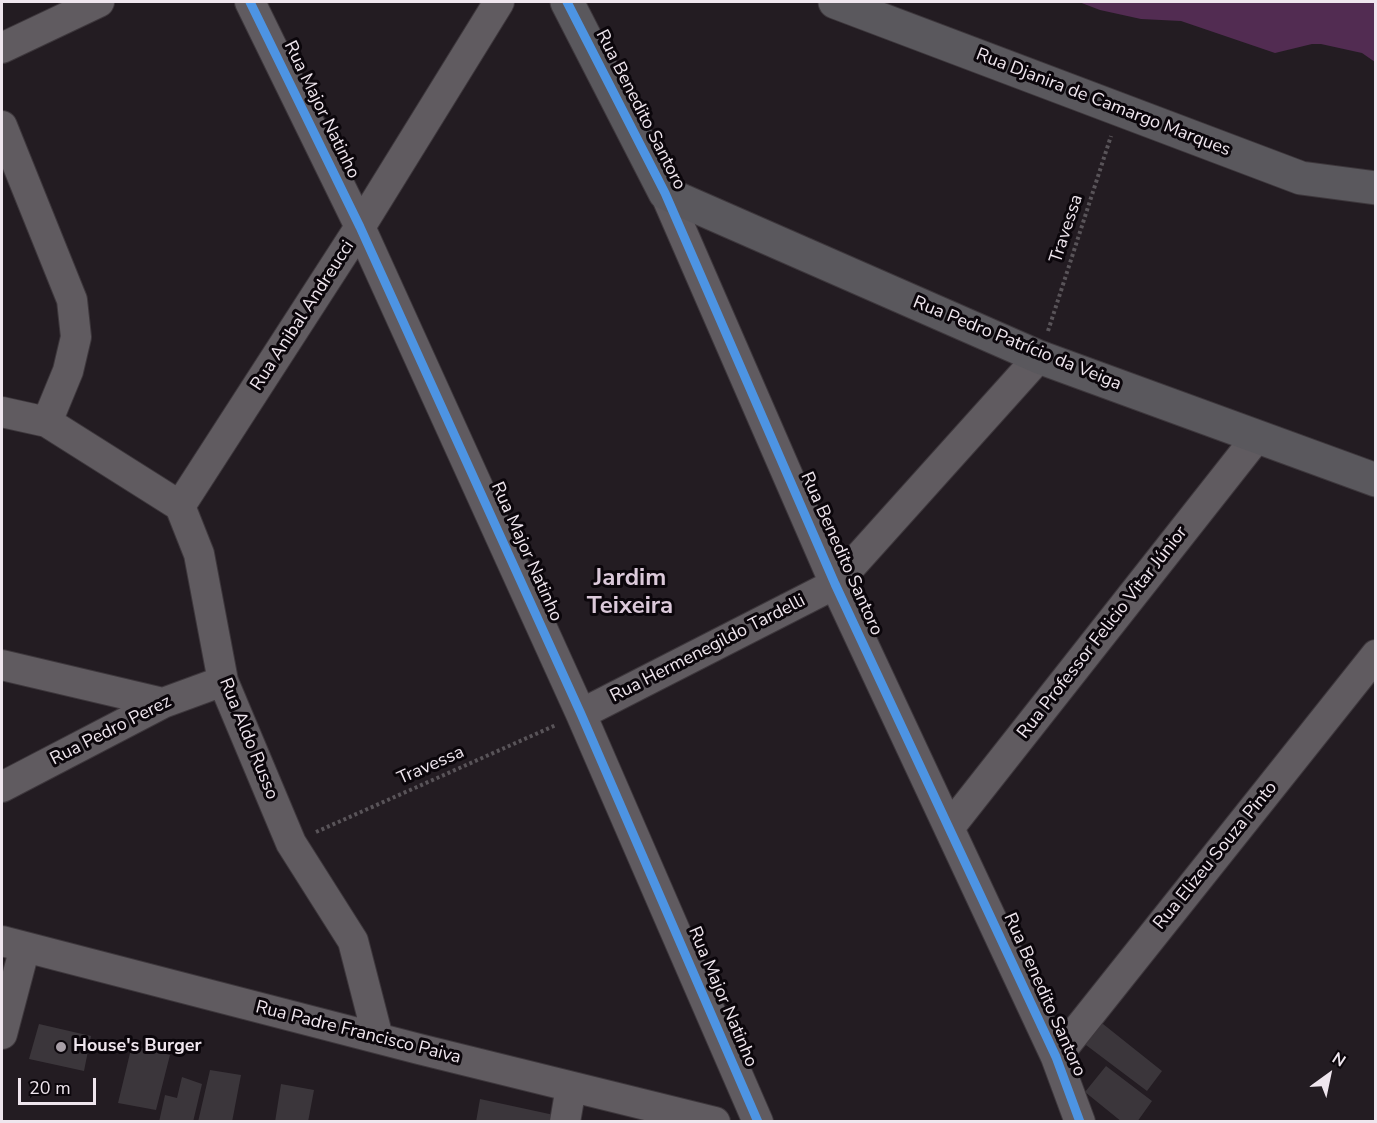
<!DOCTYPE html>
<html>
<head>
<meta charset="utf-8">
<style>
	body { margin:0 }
	#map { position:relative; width:1377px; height:1123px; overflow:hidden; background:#231c22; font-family:"Nunito Sans",sans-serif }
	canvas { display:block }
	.frame { position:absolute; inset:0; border:3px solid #efe6ee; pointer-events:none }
	.north { position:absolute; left:1299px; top:1045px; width:60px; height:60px; -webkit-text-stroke:4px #0b060b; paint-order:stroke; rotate:33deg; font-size:16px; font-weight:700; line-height:24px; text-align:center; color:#efe6ee }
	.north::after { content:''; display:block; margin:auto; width:21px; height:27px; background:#efe6ee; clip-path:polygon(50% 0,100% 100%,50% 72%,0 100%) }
	.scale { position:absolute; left:18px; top:1078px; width:78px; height:27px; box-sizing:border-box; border:3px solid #efe6ee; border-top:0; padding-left:8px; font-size:18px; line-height:21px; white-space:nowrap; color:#efe6ee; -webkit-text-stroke:4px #0b060b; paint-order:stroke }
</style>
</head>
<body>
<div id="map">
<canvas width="1377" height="1123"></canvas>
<div class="frame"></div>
<div class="north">N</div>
<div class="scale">20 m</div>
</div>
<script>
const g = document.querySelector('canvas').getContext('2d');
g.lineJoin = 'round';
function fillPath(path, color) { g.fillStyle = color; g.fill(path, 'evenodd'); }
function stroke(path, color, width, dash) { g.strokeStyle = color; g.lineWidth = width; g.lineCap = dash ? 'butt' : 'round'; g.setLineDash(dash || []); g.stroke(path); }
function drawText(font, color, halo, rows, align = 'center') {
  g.font = font + ' "Nunito Sans",sans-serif'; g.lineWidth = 6; g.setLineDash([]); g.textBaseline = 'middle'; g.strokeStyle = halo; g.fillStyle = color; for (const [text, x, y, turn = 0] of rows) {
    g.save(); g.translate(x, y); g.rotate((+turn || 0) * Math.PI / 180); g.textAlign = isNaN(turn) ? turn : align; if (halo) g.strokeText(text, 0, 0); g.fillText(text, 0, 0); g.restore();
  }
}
fillPath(new Path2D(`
	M1079 2H1375V62L1362 53 1321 44H1312L1275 53 1181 21 1141 19 1100 10Z`), '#522c52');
fillPath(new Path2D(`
	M1098 1020 1162 1071 1147 1091 1082 1042Z
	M39 1024 91 1036 84 1071 29 1059Z
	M132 1045 170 1055 156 1110 118 1103Z
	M1106 1066 1152 1101 1137 1122H1122L1085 1092Z
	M210 1070 241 1075 232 1122H198Z
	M182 1077 202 1084 193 1122H159L165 1095 177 1098Z
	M281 1084 314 1090 308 1122H275Z
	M480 1099 554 1115 552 1122H476Z`), '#3b363b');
const street = new Path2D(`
	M250 2 360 227 581 714 758 1122
	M2 48 99 2
	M2 126 72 300 76 337 68 371 47 422
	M665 193 835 584 1056 1057 1080 1122
	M2 412 47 422 180 506 199 554 223 681 291 843 353 941 378 1038
	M180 506 360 227 499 2
	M2 665 163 703
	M581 714 835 584 1039 357
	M2 787 163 703 223 681
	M949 828 1257 437
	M2 941 419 1049 715 1122
	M2 1034 25 947
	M1056 1057 1376 655
	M565 1122 571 1087`);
const secondary = new Path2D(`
	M567 2 665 193 1039 357 1376 480
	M835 2 1301 178 1376 188`);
stroke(street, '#3d373c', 32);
stroke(secondary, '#3d373c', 35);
stroke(new Path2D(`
	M1048 331 1111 136
	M316 832 556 725`), '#595459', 4, [3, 3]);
stroke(street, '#605b60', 30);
stroke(secondary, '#5a585d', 33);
stroke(new Path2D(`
	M250 2 360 227 581 714 758 1122
	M567 2 665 193 835 584 1056 1057 1080 1122`), '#4d94e3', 9);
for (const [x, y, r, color] of [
	[61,1047,6,"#a89fa7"]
]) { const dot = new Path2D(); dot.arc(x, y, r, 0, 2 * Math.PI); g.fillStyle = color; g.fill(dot); stroke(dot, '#0b060b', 2); }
drawText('18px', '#efe6ee', '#0b060b', [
	["Rua Djanira de Camargo Marques",1103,103,21],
	["Rua Major Natinho",321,110,64],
	["Rua Benedito Santoro",640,110,63],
	["Travessa",1067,229,-72],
	["Rua Anibal Andreucci",303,316,-57],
	["Rua Pedro Patrício da Veiga",1017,344,22],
	["Rua Major Natinho",526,552,66],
	["Rua Benedito Santoro",841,554,66],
	["Rua Professor Felicio Vitar Júnior",1103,633,-52],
	["Rua Hermenegildo Tardelli",708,649,-27],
	["Rua Pedro Perez",111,731,-27],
	["Rua Aldo Russo",248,739,68],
	["Travessa",431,766,-24],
	["Rua Elizeu Souza Pinto",1216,856,-51],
	["Rua Benedito Santoro",1044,995,66],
	["Rua Major Natinho",722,997,67],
	["Rua Padre Francisco Paiva",358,1033,14]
]);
drawText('bold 18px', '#efe6ee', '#0b060b', [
	["House's Burger",73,1047]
], 'left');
drawText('bold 24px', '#dbc9da', '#0b060b', [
	["Jardim",630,579],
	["Teixeira",630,607]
]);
</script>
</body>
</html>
